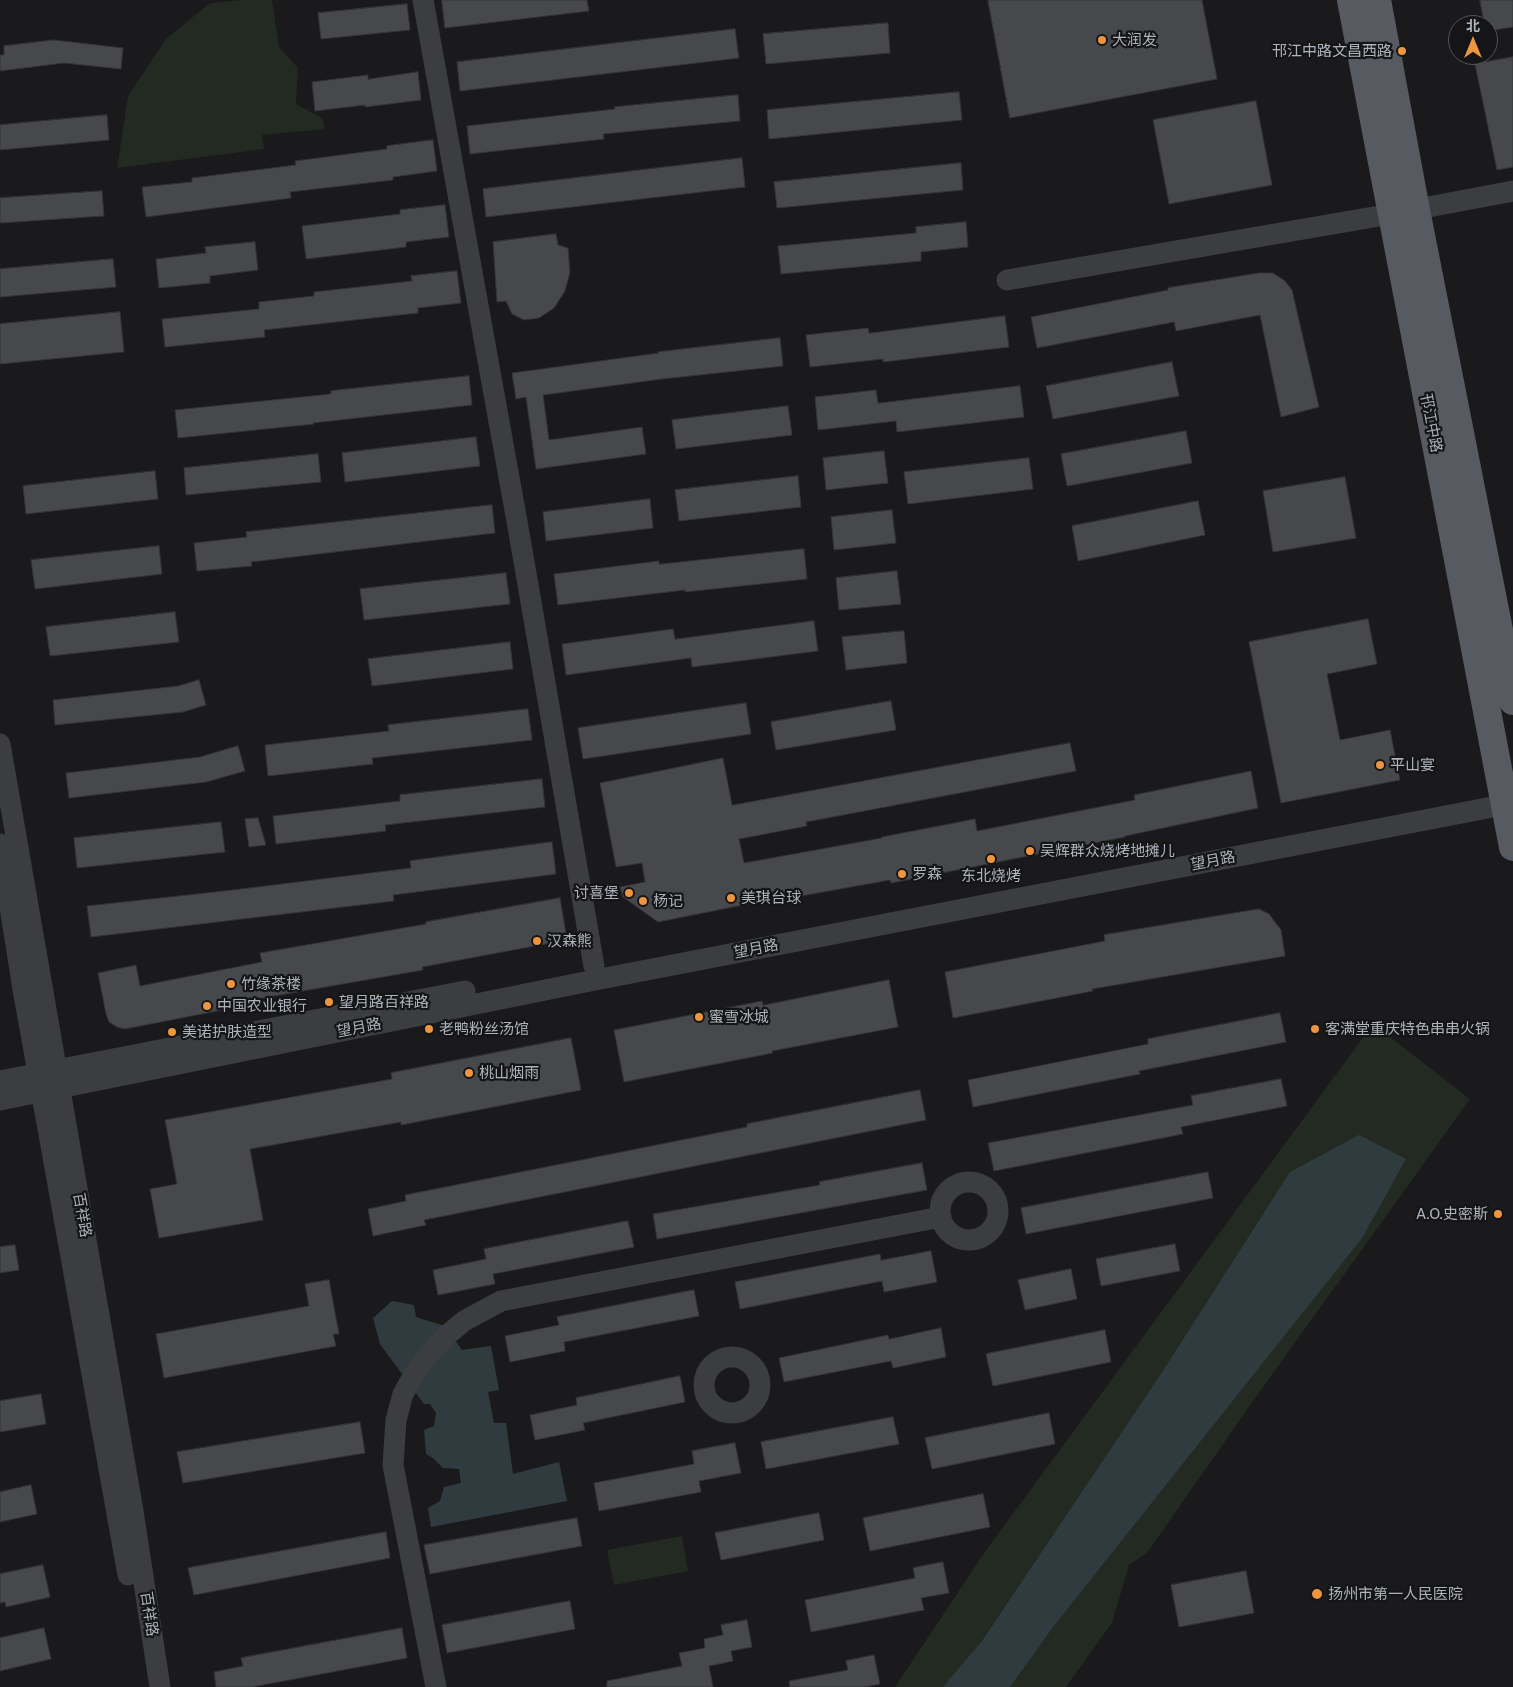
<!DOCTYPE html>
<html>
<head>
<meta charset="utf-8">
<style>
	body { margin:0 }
	#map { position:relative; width:1513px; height:1687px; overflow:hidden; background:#1a1a1c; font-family:"Public Sans","Noto Sans SC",sans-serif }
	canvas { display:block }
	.north { position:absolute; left:1448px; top:15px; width:50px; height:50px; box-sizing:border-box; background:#151517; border:1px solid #525459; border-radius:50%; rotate:0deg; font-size:14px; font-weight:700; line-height:20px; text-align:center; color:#adb3bb }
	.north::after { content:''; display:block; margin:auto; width:18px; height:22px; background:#ee963f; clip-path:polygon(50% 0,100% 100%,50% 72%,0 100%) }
</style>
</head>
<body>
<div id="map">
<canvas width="1513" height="1687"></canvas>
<div class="north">北</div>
</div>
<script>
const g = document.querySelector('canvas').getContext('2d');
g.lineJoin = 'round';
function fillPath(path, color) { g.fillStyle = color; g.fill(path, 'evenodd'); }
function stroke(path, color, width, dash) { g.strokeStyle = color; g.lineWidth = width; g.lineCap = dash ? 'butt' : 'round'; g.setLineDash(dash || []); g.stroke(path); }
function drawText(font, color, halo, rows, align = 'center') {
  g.font = font + ' "Public Sans","Noto Sans SC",sans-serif'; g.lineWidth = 4.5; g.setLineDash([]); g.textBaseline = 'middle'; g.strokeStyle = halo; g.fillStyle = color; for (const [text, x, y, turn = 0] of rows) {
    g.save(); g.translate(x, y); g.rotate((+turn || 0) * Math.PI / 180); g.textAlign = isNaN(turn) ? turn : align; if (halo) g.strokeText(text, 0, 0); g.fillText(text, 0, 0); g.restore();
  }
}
fillPath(new Path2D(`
	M241 0H272L279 47 298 68 296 104 322 118 325 129 262 135 264 149 117 168 128 96 166 39 210 3Z
	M1373 1024 1470 1099 1251 1404 1147 1553 1129 1565 1112 1623 1066 1687H895L984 1553Z
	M682 1536 688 1571 614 1585 607 1550Z`), '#222a22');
fillPath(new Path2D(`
	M1359 1135 1406 1159 1362 1238 1053 1627 1010 1687H943L982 1641 1161 1374 1290 1172Z
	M392 1301 414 1305 416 1317 445 1326 462 1350 491 1346 499 1390 488 1392 494 1423H506L513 1474 559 1462 567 1501 431 1527 428 1508 440 1501 444 1487 461 1483 459 1469 443 1468 433 1458 426 1454 424 1430 434 1426 436 1413 430 1404H424L380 1344 373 1318Z`), '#303b40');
const building = new Path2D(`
	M442 0H587L589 11 445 28Z
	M988 0H1202L1217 79 1010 118Z
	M1480 0H1513V27L1488 31V25H1485Z
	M407 4 410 30 321 39 318 13Z
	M888 23 890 53 766 64 763 34Z
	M735 29 739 58 460 91 457 62Z
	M54 40 123 48 121 69 64 63 0 71V55H4V46Z
	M1513 57V167L1497 170 1475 64Z
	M418 72 421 100 365 107V105L315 111 312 82 368 75V79Z
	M959 92 962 120 769 139 767 110Z
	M738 95 740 121 603 134 604 139 470 154 467 126 615 109V107Z
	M1256 101 1272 185 1169 204 1153 120Z
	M107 115 109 140 0 150V125Z
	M433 140 437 171 393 177V180L290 192 291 198 146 217 142 187 192 182V178L296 165 295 161 387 149V146Z
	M742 158 745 187 486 217 483 189Z
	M961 163 963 190 777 208 774 182Z
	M102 191 104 216 0 223V198Z
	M445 205 449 237 406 242V247L306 259 302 226 400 214V210Z
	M966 222 968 247 921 252V261L781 274 778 246 916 233V227Z
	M556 234 558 245 568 248 570 272 565 291 554 308 539 318 524 320 512 314 506 301 497 302 493 242Z
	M255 242 258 270 210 276V283L159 288 156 259 206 253 205 247Z
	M113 259 116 287 0 297V269Z
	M457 271 461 303 418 308V313L264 330 265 337 165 347 162 319 259 309V302L314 296V292L412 281 411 276Z
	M1259 273H1273L1285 281 1292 290 1319 407 1281 417 1260 315 1176 331 1174 322 1037 348 1031 317 1168 290V288Z
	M120 312 124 352 0 364V324Z
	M1005 316 1009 347 883 362V359L810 367 806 335 868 328 869 333Z
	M780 338 783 366 662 379 543 395 549 440 642 427 646 454 536 469 526 397 516 399 512 373 659 353 658 352Z
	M1172 362 1179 396 1053 419 1046 386Z
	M469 376 472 405 313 423 314 424 178 438 175 410 331 394V391Z
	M1020 386 1024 417 897 432 896 421 818 430 815 397 876 390 878 403Z
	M788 406 792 435 676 449 672 420Z
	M1186 431 1192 463 1067 486 1061 454Z
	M476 437 480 466 345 482 342 453Z
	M884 451 888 483 826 490 823 458Z
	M318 454 321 482 186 495 184 468Z
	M1029 458 1033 489 908 504 904 472Z
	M155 471 158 499 26 514 23 486Z
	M798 476 801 507 679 521 675 490Z
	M1345 477 1356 538 1273 552 1263 491Z
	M650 499 653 528 546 541 543 512Z
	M1198 501 1205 535 1078 561 1072 526Z
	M492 505 495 533 251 562 252 566 197 571 194 543 247 537 246 532Z
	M892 510 896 543 834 550 831 517Z
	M159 546 162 574 35 589 31 560Z
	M804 549 807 579 685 592V590L558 605 554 574 659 561V564Z
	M897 571 901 604 839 610 836 578Z
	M506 573 510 604 364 620 360 589Z
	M175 612 179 642 50 656 46 627Z
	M1368 619 1377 664 1327 674 1340 740 1390 730 1400 780 1281 803 1249 642Z
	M814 621 818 651 692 667 691 658 566 675 562 644 673 629 675 639Z
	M904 631 907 663 846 670 842 637Z
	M510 642 513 669 372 686 368 659Z
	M199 680 206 705 183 712 55 725 53 700 178 686Z
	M891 701 896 730 776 750 771 722Z
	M746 703 751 734 583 759 578 728Z
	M528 709 532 740 372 758 373 764 268 776 265 745 389 731 388 725Z
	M1070 743 1076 771 806 822 807 826 739 839 744 863 882 838V837L975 819 977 831 1135 800 1134 795 1251 771 1258 808 1125 836V837L891 883 890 880 773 901V899L658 922 623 897 620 887 645 882 642 863 616 867 600 783 723 758 732 805Z
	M238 746 245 771 206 782 69 798 66 773 200 757Z
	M542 779 545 807 385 825 386 831 276 844 273 816 400 801V795Z
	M258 818 266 845 249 847 245 819Z
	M221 822 225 852 77 868 74 838Z
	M552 842 556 874 393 895 394 901 91 937 87 906 233 890 411 868 410 861Z
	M560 898 567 940 422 967 423 970 257 999 258 1003 125 1029 117 1027 109 1022 106 1014 98 973 136 965 140 986 262 962 260 953 426 924V922Z
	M1259 909 1269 914 1281 930 1285 956 1092 989 1093 991 953 1018 945 972 1105 941 1104 935Z
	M889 980 898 1027 772 1051 773 1053 624 1082 614 1030 762 1001 763 1005Z
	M1280 1013 1286 1042 1139 1071 1140 1074 973 1107 968 1080 1148 1044V1039Z
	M571 1038 581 1090 401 1125V1122L250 1149 263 1220 159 1238 150 1189 177 1184 165 1120 392 1079 391 1073Z
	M1281 1079 1287 1106 1181 1127 1183 1134 994 1171 988 1143 1193 1105 1191 1096Z
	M920 1090 926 1120 424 1220 426 1225 373 1236 368 1209 406 1201 405 1195 747 1127V1124Z
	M922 1163 927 1190 657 1239 653 1214 820 1185 819 1182Z
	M1208 1172 1213 1198 1026 1234 1021 1208Z
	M628 1221 634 1247 493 1274 495 1284 438 1295 433 1270 486 1259 484 1249Z
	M1175 1244 1180 1271 1101 1286 1096 1259Z
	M15 1245 19 1270 0 1273V1247Z
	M931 1251 937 1282 884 1292 882 1281 740 1309 735 1282 880 1254 881 1260Z
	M1071 1269 1077 1299 1025 1310 1018 1280Z
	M329 1280 339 1334H333L336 1346 164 1378 156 1334 309 1306 305 1284Z
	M694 1290 699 1316 564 1342 565 1351 510 1362 505 1336 559 1325 557 1317Z
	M941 1328 946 1357 893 1368 891 1361 784 1382 779 1358 888 1335 889 1339Z
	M1105 1330 1111 1362 993 1386 986 1354Z
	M680 1376 685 1402 583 1423 585 1430 535 1440 530 1415 577 1405 576 1398Z
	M41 1394 46 1424 0 1432V1401Z
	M1049 1413 1055 1444 932 1469 925 1438Z
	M893 1417 899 1444 766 1469 761 1442Z
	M360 1422 365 1453 183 1483 177 1452Z
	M735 1443 741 1473 699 1481 701 1492 599 1511 594 1483 694 1464 692 1451Z
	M31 1485 37 1514 0 1522V1492Z
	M983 1494 990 1527 870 1551 863 1518Z
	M819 1513 824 1540 721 1560 715 1533Z
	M577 1518 582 1546 430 1574 424 1545Z
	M386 1532 390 1558 194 1595 188 1568Z
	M943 1562 949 1593 921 1598 924 1610 811 1632 805 1600 915 1578 913 1568Z
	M43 1565 50 1597 6 1607 5 1602 0 1603V1574Z
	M1246 1571 1254 1613 1179 1627 1171 1585Z
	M570 1601 575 1629 447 1653 442 1625Z
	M747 1620 752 1647 731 1651 733 1661 709 1666 713 1687H607V1681L682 1666 679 1653 705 1648 704 1639 723 1635 721 1625Z
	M44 1628 51 1659 0 1671V1638Z
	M402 1628 407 1658 252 1687H216L214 1672 243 1666 241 1658Z
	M874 1655 880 1684 865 1687H790L789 1681 848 1670 846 1661Z`);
fillPath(building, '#47484c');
stroke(building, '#343438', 1);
stroke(new Path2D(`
	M423 0 518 527 594 966
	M1007 280 1391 214 1513 191
	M0 744 133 1511 160 1687
	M0 844 23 989 128 1575
	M0 1081 465 991
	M0 1100 595 980 1513 803
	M940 1211a29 29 0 1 1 58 0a29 29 0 1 1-58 0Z
	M704 1385a28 28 0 1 1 56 0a28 28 0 1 1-56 0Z
	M436 1687 393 1465 396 1420 403 1394 415 1373 431 1352 446 1336 464 1321 501 1301 941 1217`), '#3b3d41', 21);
stroke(new Path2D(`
	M1351 0 1513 847
	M1377 0 1416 210 1513 701`), '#575a60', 28);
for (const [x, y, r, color] of [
	[1102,40,5,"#ee963f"],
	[1402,51,5,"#ee963f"],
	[1380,765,5,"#ee963f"],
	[1030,851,5,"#ee963f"],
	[991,859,5,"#ee963f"],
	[902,874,5,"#ee963f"],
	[629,893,5,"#ee963f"],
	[731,898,5,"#ee963f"],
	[643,901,5,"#ee963f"],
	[537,941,5,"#ee963f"],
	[231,984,5,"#ee963f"],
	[329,1002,5,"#ee963f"],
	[207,1006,5,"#ee963f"],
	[699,1017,5,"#ee963f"],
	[429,1029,5,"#ee963f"],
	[1315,1029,5,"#ee963f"],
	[172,1032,5,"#ee963f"],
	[469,1073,5,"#ee963f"],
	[1498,1214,5,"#ee963f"],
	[1317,1594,6,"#ee963f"]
]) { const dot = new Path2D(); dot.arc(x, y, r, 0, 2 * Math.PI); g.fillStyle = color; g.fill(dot); stroke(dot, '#151517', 2); }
drawText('15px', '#adb3bb', '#151517', [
	["大润发",1112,40],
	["邗江中路文昌西路",1392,51,"right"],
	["平山宴",1390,765],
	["吴辉群众烧烤地摊儿",1040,851],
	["罗森",912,874],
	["东北烧烤",991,876,"center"],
	["讨喜堡",619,893,"right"],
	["美琪台球",741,898],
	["杨记",653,901],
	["汉森熊",547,941],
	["竹缘茶楼",241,984],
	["望月路百祥路",339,1002],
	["中国农业银行",217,1006],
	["蜜雪冰城",709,1017],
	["老鸭粉丝汤馆",439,1029],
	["客满堂重庆特色串串火锅",1325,1029],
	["美诺护肤造型",182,1032],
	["桃山烟雨",479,1073],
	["A.O.史密斯",1488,1214,"right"],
	["扬州市第一人民医院",1328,1594]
], 'left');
drawText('15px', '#adb3bb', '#151517', [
	["邗江中路",1431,423,79],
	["望月路",1213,861,-11],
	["望月路",756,949,-11],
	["望月路",359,1028,-11],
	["百祥路",82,1215,80],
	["百祥路",149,1614,81]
]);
</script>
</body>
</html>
